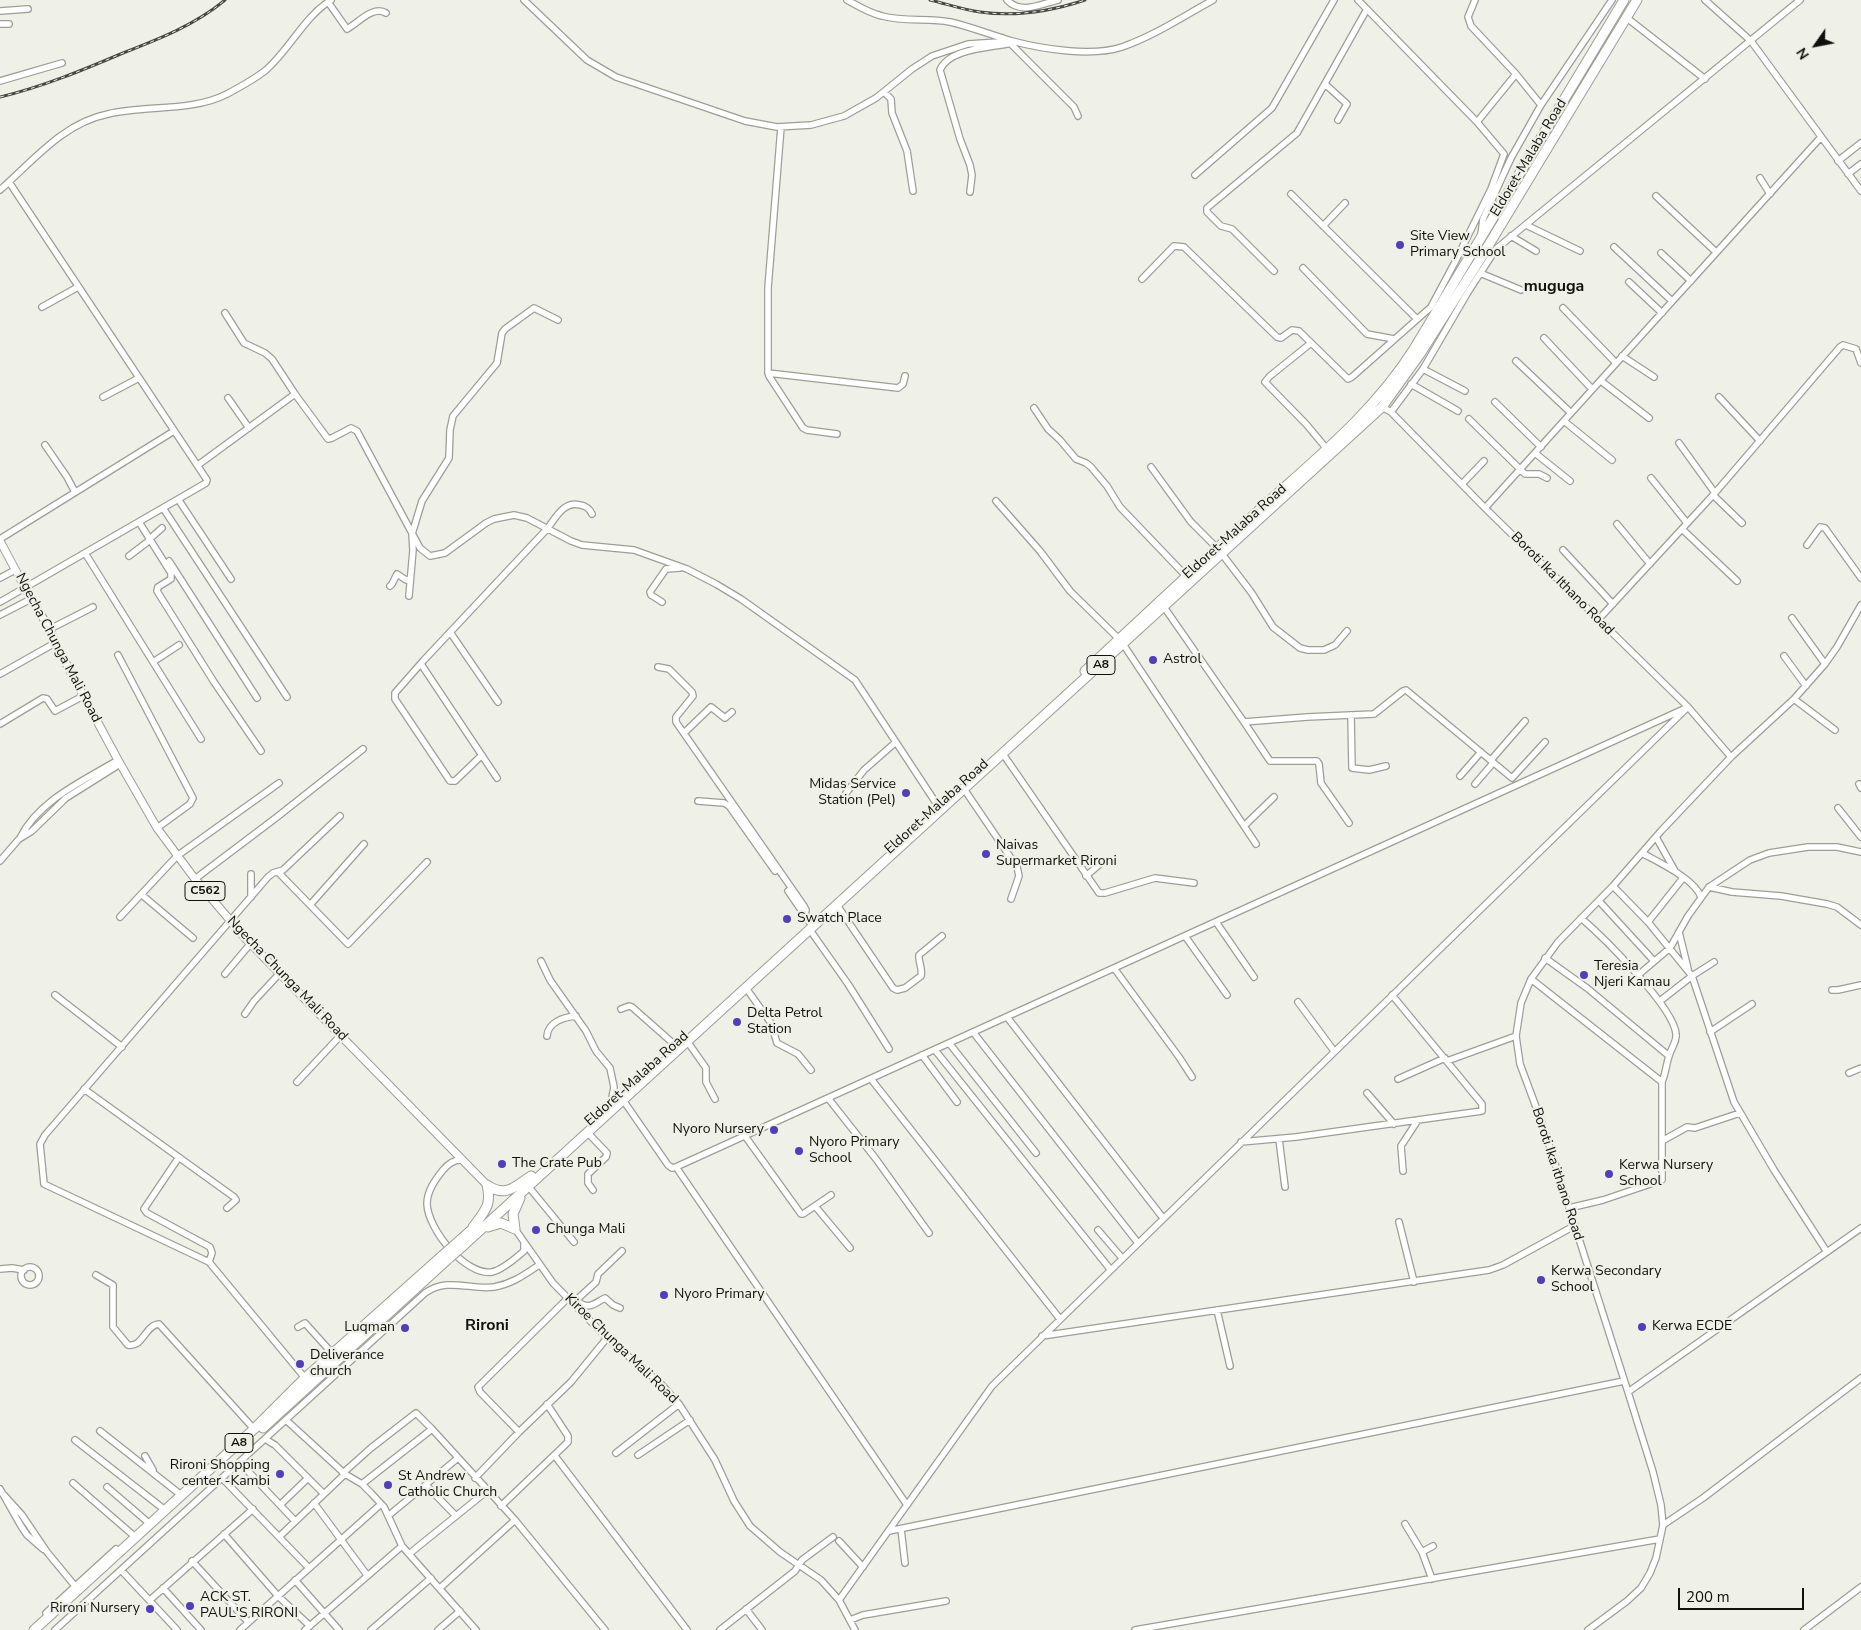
<!DOCTYPE html>
<html>
<head>
<meta charset="utf-8">
<style>
	body { margin:0 }
	#map { position:relative; width:1861px; height:1630px; overflow:hidden; background:#eff0e7; font-family:"Nunito Sans",sans-serif }
	canvas { display:block }
	.north { position:absolute; left:1791px; top:20px; width:50px; height:50px; -webkit-text-stroke:4px #eff0e7; paint-order:stroke; rotate:237deg; font-size:14px; font-weight:700; line-height:20px; text-align:center; color:#10100d }
	.north::after { content:''; display:block; margin:auto; width:18px; height:22px; background:#10100d; clip-path:polygon(50% 0,100% 100%,50% 72%,0 100%) }
	.scale { position:absolute; left:1678px; top:1588px; width:126px; height:22px; box-sizing:border-box; border:2px solid #10100d; border-top:0; padding-left:6px; font-size:15px; line-height:18px; white-space:nowrap; color:#10100d; -webkit-text-stroke:4px #eff0e7; paint-order:stroke }
</style>
</head>
<body>
<div id="map">
<canvas width="1861" height="1630"></canvas>
<div class="north">N</div>
<div class="scale">200 m</div>
</div>
<script>
const g = document.querySelector('canvas').getContext('2d');
g.lineJoin = 'round';
function stroke(path, color, width, dash) { g.strokeStyle = color; g.lineWidth = width; g.lineCap = dash ? 'butt' : 'round'; g.setLineDash(dash || []); g.stroke(path); }
function drawText(font, color, halo, rows, align = 'center') {
  g.font = font + ' "Nunito Sans",sans-serif'; g.lineWidth = 4.5; g.setLineDash([]); g.textBaseline = 'middle'; g.strokeStyle = halo; g.fillStyle = color; for (const [text, x, y, turn = 0] of rows) {
    g.save(); g.translate(x, y); g.rotate((+turn || 0) * Math.PI / 180); g.textAlign = isNaN(turn) ? turn : align; if (halo) g.strokeText(text, 0, 0); g.fillText(text, 0, 0); g.restore();
  }
}
const minor = new Path2D(`
	M524 0 587 60 616 77 745 121 777 127 811 125 844 116 876 98 912 69 932 56 968 44 999 42 1003 38
	M847 0C858 6 869 13 882 16 904 22 928 18 950 22 972 27 991 35 1012 41 1042 49 1092 57 1122 47 1154 36 1184 16 1213 0
	M1007 0C1021 15 1041 4 1058 0
	M1475 0 1468 17 1471 26 1516 74 1541 105
	M1705 0 1751 41 1861 191
	M328 2 347 29C358 23 373 5 386 13
	M0 11 28 9
	M1627 18 1705 79
	M0 24H9
	M1011 41 1012 45 1074 107 1078 116
	M0 81 62 63
	M1325 84 1347 104 1338 120
	M884 92 891 99 892 113 907 151 913 191
	M1477 122 1516 74
	M781 127 768 288V371L769 376 803 428 807 430 837 434
	M1838 161 1861 143
	M1848 174 1861 164
	M1195 175 1272 108 1334 0
	M1760 178 1770 194
	M0 190C33 161 63 123 108 114 146 105 192 112 227 94 240 87 255 79 266 70 290 49 304 17 331 0
	M970 192 972 175 970 165 960 139 940 70C949 48 991 48 1011 43
	M1291 194 1417 319
	M1656 196 1716 252
	M1526 225 1580 251
	M1323 226 1345 203
	M1481 235 1483 219 1511 158 1541 105 1612 0
	M1511 236 1536 251
	M1614 247 1672 301
	M1661 253 1691 281
	M1303 268 1367 334 1394 339
	M1274 271 1232 229 1221 226 1207 212V208L1297 133 1367 9
	M1480 273 1521 290
	M1142 279 1174 246 1184 247 1277 337 1281 338 1292 330 1299 331 1348 379 1352 377 1431 307 1454 264 1491 189 1504 154 1477 122 1358 0
	M1629 282 1662 313
	M42 307 78 287
	M1563 308 1616 363
	M225 313 244 343 265 353 272 359 295 394
	M1544 338 1592 389
	M1311 343 1270 376 1265 382 1306 424 1327 449
	M1856 349 1861 363
	M1622 356 1654 377
	M1516 361 1571 413
	M1423 369 1465 391
	M768 373 898 388 903 384 905 376
	M1601 381 1649 418
	M1411 384 1458 411
	M103 397 139 378
	M1719 397 1760 441
	M228 398 249 428
	M1495 402 1541 447
	M1382 407 1391 412 1485 508 1688 707 1731 757
	M1034 408 1048 429 1060 440 1076 459 1086 463 1091 467 1107 486 1120 507 1186 576
	M1391 412 1423 369 1468 292 1496 249 1800 0
	M1469 419 1525 474H1539L1547 478
	M1564 421 1612 460
	M1679 443 1715 493
	M45 445 67 477 75 492
	M1535 453 1570 481
	M198 465 295 394 328 439 332 438 351 428 357 431 420 548 430 556 445 553 486 523 494 519 514 515 527 518 571 541 582 545 634 550 687 569 716 584 741 599 855 680 938 806
	M1151 467 1191 522 1217 548
	M1651 478 1687 523
	M1462 484 1484 461
	M1713 495 1742 523
	M178 499 231 579
	M996 501 1040 551 1070 591 1119 639
	M163 508 287 697
	M1485 508 1821 137
	M139 522 171 573V579L158 587 157 591 214 682 261 751
	M1617 524 1650 564
	M1682 529 1737 581
	M153 536 162 528
	M0 539 174 431
	M1807 545 1820 527 1825 528 1861 578
	M1563 550 1613 604
	M85 553 201 739
	M1222 554 1251 592 1273 627 1300 648 1308 650H1324L1335 645 1347 631
	M129 556 150 540
	M169 561 257 698
	M0 578 15 570
	M390 586 392 584 397 574 406 580 410 579
	M409 596 413 550 412 534 422 501 449 458 450 430 453 416 497 363 502 333 505 329 534 308 558 320
	M0 602 206 483 207 480 9 182
	M662 602 651 595 650 592 666 569 680 568
	M1164 607 1244 722 1307 717 1374 714 1403 691 1406 690 1512 778 1545 742
	M0 615 31 599
	M1792 618 1825 664
	M1598 620 1715 493 1840 347 1843 345 1856 349
	M50 629 93 607
	M450 632 498 702
	M1123 644 1256 844
	M118 655 193 798 190 804 157 828
	M1784 656 1806 686
	M153 662 179 645
	M421 664 497 778
	M658 667 669 669 692 692 693 696 676 717V722L804 906 806 910 805 915
	M0 674 55 643
	M1794 699 1835 730
	M1351 715 1352 768 1369 770 1386 766
	M1244 722 1270 761H1317L1319 764 1321 783 1349 823
	M0 724 43 698 47 699 55 711 83 696
	M684 733 711 707 725 718 732 712
	M1003 754 1099 893H1105L1155 878 1194 883
	M482 755 455 781H450L395 699V693L424 660 547 529C555 519 564 500 580 505 586 506 589 508 592 514
	M1491 760 1525 721
	M1460 776 1481 752
	M1475 784 1493 763
	M1859 784 1861 788
	M964 789 1017 867 1019 876 1011 899
	M846 793 864 770 896 742
	M698 801 724 803 729 806 775 871
	M1838 808 1861 837
	M1244 826 1274 797
	M1656 837 1675 871
	M20 838C39 800 83 781 118 760
	M1642 853C1658 862 1695 879 1701 897
	M0 861 19 839 32 831 66 798 120 764
	M278 872 348 944 427 862
	M251 874V897
	M1086 876 1100 864
	M195 879 277 817 363 749
	M1613 886 1648 922 1692 976 1734 1102 1774 1170 1827 1252
	M1709 887 1732 892 1781 896 1827 904 1837 907 1861 925
	M788 891 810 923
	M142 895 193 938
	M1599 901 1654 961
	M310 905 364 844
	M837 905 893 988 897 990 905 988 921 976C923 968 918 962 919 955L942 936
	M120 917 177 856 279 783
	M1216 922 1254 977
	M1648 922 1683 878
	M810 930 848 984 889 1049
	M1679 932 1688 969
	M1185 936 1227 995
	M1545 958 1587 988 1669 1056
	M541 961 550 980 586 1031 596 1051 610 1068 614 1087 611 1103
	M1114 968 1179 1057 1192 1077
	M225 974 251 943
	M1637 976 1670 948 1688 916 1709 887 1750 860 1769 853 1808 847H1837L1861 852
	M1531 979 1662 1082
	M746 988 771 1023 777 1043 798 1054 811 1070
	M1832 990H1838L1861 985
	M55 995 122 1047
	M1660 1001 1692 976 1714 962
	M1298 1002 1334 1051
	M621 1009 629 1006 632 1007 675 1045
	M245 1014 254 1001 280 973
	M1007 1017 1163 1218
	M973 1032 1138 1243
	M1710 1032 1752 1004
	M547 1036C548 1022 564 1017 576 1016
	M687 1041 706 1068V1082L715 1099
	M949 1043 1036 1153
	M935 1050 1110 1269
	M922 1055 957 1102
	M1447 1061 1516 1036
	M1849 1073 1861 1068
	M871 1079 1060 1319
	M1398 1079 1445 1058
	M297 1082 341 1035
	M84 1089 234 1197 236 1200 227 1208
	M1367 1093 1394 1124
	M828 1098 876 1159 929 1233
	M623 1100 668 1165 672 1168 676 1167 1684 709
	M587 1132 607 1153 606 1157 588 1174V1183L593 1190
	M745 1136 801 1214H803L831 1195
	M1279 1139 1285 1187
	M1662 1141 1687 1127 1695 1128 1740 1113
	M1241 1142 1296 1137 1482 1111V1104L1392 995
	M177 1160 144 1209 147 1213 210 1247 212 1253 209 1262
	M462 1160C454 1159 448 1164 443 1170 435 1180 427 1191 427 1204 428 1229 465 1276 492 1272 502 1270 516 1258 524 1251V1244
	M676 1167 907 1505
	M1403 1171 1401 1146 1418 1120
	M528 1186 574 1242
	M815 1206 850 1248
	M1569 1208 1603 1200 1662 1180V1082C1666 1072 1666 1065 1669 1056 1671 1048 1677 1042 1676 1034 1674 1007 1602 936 1581 918
	M1399 1222 1414 1282
	M515 1229 553 1283 607 1338 662 1385 679 1404 715 1460 734 1501 750 1526 780 1552 821 1580 839 1600 855 1630
	M1098 1230 1122 1258
	M21 1276a9 9 0 1 1 18 0a9 9 0 1 1-18 0Z
	M0 1269 12 1268 24 1270
	M96 1275 113 1285V1327L128 1345C143 1348 145 1325 159 1324L254 1429
	M576 1300C589 1311 593 1304 605 1298L613 1305 620 1308
	M573 1303 596 1282 598 1274 622 1251
	M1217 1310 1230 1366
	M298 1327 305 1323 331 1352
	M1042 1336 1489 1270 1503 1265 1574 1226
	M305 1378 209 1262 44 1184 40 1144 45 1135 268 877 273 873 283 870 340 816
	M1628 1392 1861 1228
	M286 1420 345 1474 362 1484 371 1493 384 1507 402 1546 476 1630
	M100 1431 181 1495
	M519 1432 480 1392 478 1387 568 1298
	M265 1439 275 1445 324 1494
	M75 1440 165 1510
	M616 1453 679 1404
	M638 1455 690 1420
	M145 1456 153 1470
	M555 1456 687 1630
	M242 1460 245 1468 295 1521
	M343 1473 371 1448 416 1413 432 1429
	M222 1478 308 1567
	M475 1478 519 1432 571 1382 607 1338
	M73 1483 133 1535
	M362 1484 432 1429 515 1520 440 1588
	M426 1485 456 1516
	M107 1487 150 1524
	M0 1489 21 1526 27 1535 43 1549
	M4 1495 22 1515 47 1552 75 1586
	M314 1503 367 1575
	M280 1505 308 1478
	M501 1506 568 1442V1436L547 1404
	M388 1516 458 1458
	M515 1520 605 1630
	M1405 1524 1422 1552 1432 1579
	M1663 1525 1703 1498 1861 1378
	M901 1529 905 1563
	M889 1531 1624 1381
	M224 1534 278 1596 310 1626
	M280 1536 345 1474
	M839 1541 863 1567
	M1422 1552 1433 1546
	M409 1554 487 1491
	M192 1561 248 1622
	M121 1570 177 1630
	M295 1580 339 1630
	M163 1588 201 1630
	M150 1600 253 1509
	M839 1600 992 1386 1688 707
	M746 1609 762 1630
	M46 1613 116 1549
	M850 1620 863 1615 946 1601
	M55 1630 425 1293C448 1277 469 1290 494 1287 512 1284 524 1275 539 1265
	M240 1630 381 1504
	M305 1630 402 1546
	M371 1630 431 1578
	M438 1630 460 1611
	M720 1630 795 1571 802 1560 833 1537
	M1135 1630 1660 1539
	M1588 1630 1627 1601 1641 1588 1650 1573 1656 1558 1663 1525 1661 1505 1653 1472 1628 1392 1542 1123 1520 1064 1516 1036 1521 1003 1531 979 1558 942 1613 886 1661 831 1731 757 1794 699 1825 664 1837 647 1861 605
	M1804 1630 1861 1587`);
const major = new Path2D(`
	M0 541 31 599 50 629 55 643 118 760 157 828 195 879 246 939 487 1185`);
const highway = new Path2D(`
	M1085 671C1142 618 1199 564 1257 512 1313 461 1374 413 1414 349L1624 0
	M487 1185C506 1198 514 1187 531 1176
	M473 1227C485 1211 492 1205 487 1185
	M488 1227 501 1223 515 1229
	M515 1229 513 1214 520 1198
	M460 1240 478 1224
	M464 1245 1382 407 1420 354 1482 256 1637 0
	M263 1428 447 1260
	M34 1630 254 1429 305 1378 443 1255`);
stroke(minor, '#9d9e95', 8);
stroke(major, '#9d9e95', 9);
stroke(highway, '#9d9e95', 11);
stroke(minor, '#fff', 5.5);
stroke(major, '#fff', 7);
stroke(highway, '#fff', 9);
const rail = new Path2D(`
	M930 0C947 4 964 10 980 12 1015 17 1052 11 1085 0
	M0 97C42 87 83 70 123 53 159 39 195 25 225 0`);
stroke(rail, '#484844', 3);
stroke(rail, '#eff0e7', 1, [4]);
const highwayBridge = new Path2D(`
	M443 1255 460 1240
	M449 1258 464 1245`);
stroke(highwayBridge, '#9d9e95', 11, []);
stroke(highwayBridge, '#fff', 9);
for (const [x, y, r, color] of [
	[1400,245,5,"#503fb6"],
	[1153,660,5,"#503fb6"],
	[906,793,5,"#503fb6"],
	[986,854,5,"#503fb6"],
	[787,919,5,"#503fb6"],
	[1584,975,5,"#503fb6"],
	[737,1022,5,"#503fb6"],
	[774,1130,5,"#503fb6"],
	[799,1151,5,"#503fb6"],
	[502,1164,5,"#503fb6"],
	[1609,1174,5,"#503fb6"],
	[536,1230,5,"#503fb6"],
	[1541,1280,5,"#503fb6"],
	[664,1295,5,"#503fb6"],
	[1642,1327,5,"#503fb6"],
	[405,1328,5,"#503fb6"],
	[300,1364,5,"#503fb6"],
	[280,1474,5,"#503fb6"],
	[388,1485,5,"#503fb6"],
	[190,1606,5,"#503fb6"],
	[150,1609,5,"#503fb6"]
]) { const dot = new Path2D(); dot.arc(x, y, r, 0, 2 * Math.PI); g.fillStyle = color; g.fill(dot); stroke(dot, '#eff0e7', 2); }
for (const [x, y, w] of [
	[1101,665,28],
	[205,891,40],
	[239,1443,28]
]) { const box = new Path2D(); box.roundRect(x - w / 2, y - 9.5, w, 19, 4); g.fillStyle = '#eff0e7'; g.fill(box); stroke(box, '#10100d', 1); }
drawText('bold 12px', '#10100d', null, [
	["A8",1101,665],
	["C562",205,891],
	["A8",239,1443]
]);
drawText('14px', '#10100d', '#eff0e7', [
	["Eldoret-Malaba Road",1529,158,-59],
	["Eldoret-Malaba Road",1235,532,-42],
	["Boroti Ika Ithano Road",1562,584,45],
	["Ngecha Chunga Mali Road",58,648,62],
	["Eldoret-Malaba Road",937,807,-42],
	["Ngecha Chunga Mali Road",287,979,46],
	["Eldoret-Malaba Road",637,1079,-42],
	["Boroti Ika ithano Road",1557,1174,72],
	["Kiroe Chunga Mali Road",621,1349,44]
]);
drawText('14px', '#10100d', '#eff0e7', [
	["Site View",1410,237],
	["Primary School",1410,253],
	["Astrol",1163,660],
	["Midas Service",896,785,"right"],
	["Station (Pel)",896,801,"right"],
	["Naivas",996,846],
	["Supermarket Rironi",996,862],
	["Swatch Place",797,919],
	["Teresia",1594,967],
	["Njeri Kamau",1594,983],
	["Delta Petrol",747,1014],
	["Station",747,1030],
	["Nyoro Nursery",764,1130,"right"],
	["Nyoro Primary",809,1143],
	["School",809,1159],
	["The Crate Pub",512,1164],
	["Kerwa Nursery",1619,1166],
	["School",1619,1182],
	["Chunga Mali",546,1230],
	["Kerwa Secondary",1551,1272],
	["School",1551,1288],
	["Nyoro Primary",674,1295],
	["Kerwa ECDE",1652,1327],
	["Luqman",395,1328,"right"],
	["Deliverance",310,1356],
	["church",310,1372],
	["Rironi Shopping",270,1466,"right"],
	["center -Kambi",270,1482,"right"],
	["St Andrew",398,1477],
	["Catholic Church",398,1493],
	["ACK ST.",200,1598],
	["PAUL'S RIRONI",200,1614],
	["Rironi Nursery",140,1609,"right"]
], 'left');
drawText('bold 16px', '#10100d', '#eff0e7', [
	["muguga",1554,287],
	["Rironi",487,1326]
]);
</script>
</body>
</html>
